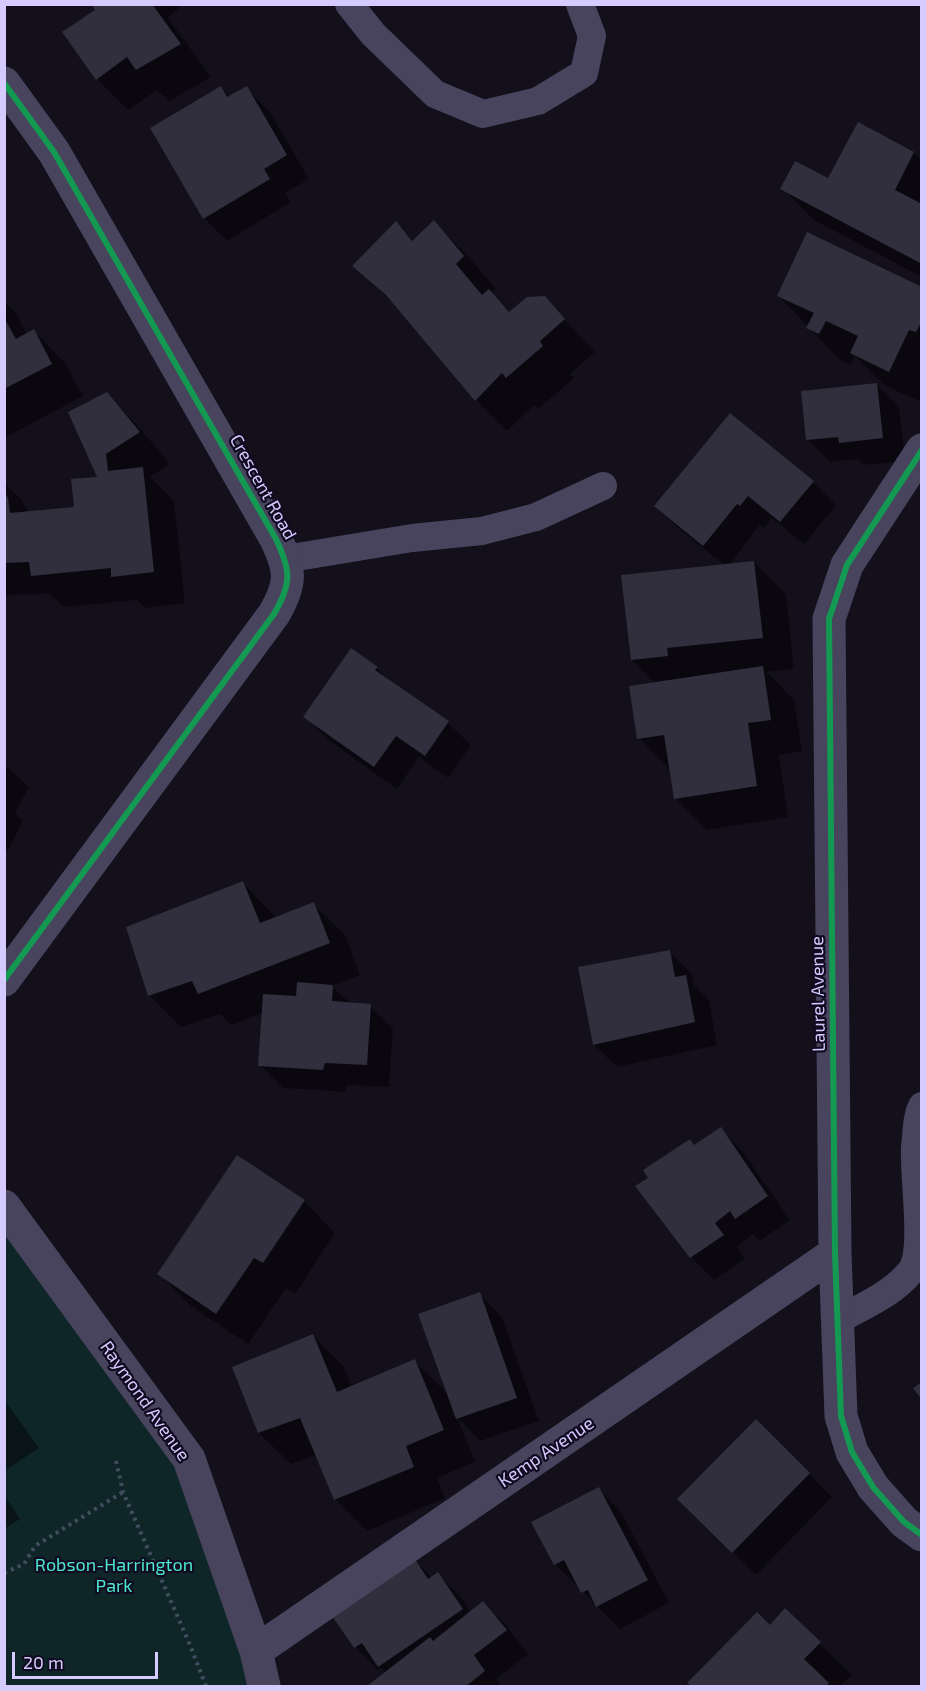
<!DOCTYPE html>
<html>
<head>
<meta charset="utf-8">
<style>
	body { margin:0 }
	#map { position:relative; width:926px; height:1691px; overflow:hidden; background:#13101c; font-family:"Exo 2",sans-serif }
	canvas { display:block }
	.frame { position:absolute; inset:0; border:6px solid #d6cbff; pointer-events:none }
	.scale { position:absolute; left:12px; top:1652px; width:146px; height:27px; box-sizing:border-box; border:3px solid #d6cbff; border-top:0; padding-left:8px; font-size:18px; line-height:21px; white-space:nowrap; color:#d6cbff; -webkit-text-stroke:4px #110b21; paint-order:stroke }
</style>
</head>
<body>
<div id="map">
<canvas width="926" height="1691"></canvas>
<div class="frame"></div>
<div class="scale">20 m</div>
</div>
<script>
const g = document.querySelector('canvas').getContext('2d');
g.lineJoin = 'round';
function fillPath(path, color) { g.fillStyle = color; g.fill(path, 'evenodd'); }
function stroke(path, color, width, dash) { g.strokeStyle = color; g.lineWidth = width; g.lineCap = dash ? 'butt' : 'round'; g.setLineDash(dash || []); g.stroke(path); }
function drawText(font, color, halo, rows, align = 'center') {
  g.font = font + ' "Exo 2",sans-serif'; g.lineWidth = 4.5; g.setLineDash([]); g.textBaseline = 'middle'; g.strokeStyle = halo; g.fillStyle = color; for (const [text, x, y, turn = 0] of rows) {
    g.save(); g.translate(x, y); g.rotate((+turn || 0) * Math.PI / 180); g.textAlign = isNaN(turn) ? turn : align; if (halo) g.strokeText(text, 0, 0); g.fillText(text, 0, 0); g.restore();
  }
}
fillPath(new Path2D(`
	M4 1206 189 1459 264 1686H5Z`), '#0f2629');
fillPath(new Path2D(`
	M93 4H176L179 8 168 18 211 77 169 101 157 90 128 110 97 79V10Z
	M221 88 230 97 246 88 269 111 309 179 285 193 291 202 227 241 204 218Z
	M858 124 914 153 922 161V277L814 220 782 188 829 180Z
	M434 223 466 254 495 288 491 293 511 313 544 298 595 352 570 374 574 378 538 409 534 405 507 431 476 400 402 311 354 266 396 224 414 241Z
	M922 288 921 402 884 385 855 356 851 365 840 360 779 296Z
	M4 302 16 313 27 335 34 331 65 363 83 396 4 438Z
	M876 384 899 407 905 461 863 465 858 459 830 462 807 439Z
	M106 394 138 426 170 464 150 477 174 501 185 603 145 608 137 600 64 607 50 594 4 595V483L21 499 29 513 76 508 99 478Z
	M813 482 836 505 804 544 772 518 764 528 760 525 729 565 754 562 786 594 794 669 767 672 794 700 802 751 779 755 788 817 707 830 675 798 671 771 639 738 656 684 632 660 724 565 679 529 656 506Z
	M377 668 395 686 448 723 471 745 448 778 419 757 397 789 328 740 305 717Z
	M4 764 29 787 15 813 23 821 8 850 4 849Z
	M243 883 276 918 313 904 345 935 360 975 332 986 351 1004 370 1006 393 1029 389 1087 347 1085 346 1092 283 1088 260 1065 263 1013 231 1025 220 1014 181 1027 149 995Z
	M669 951 692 974 694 985 709 1000 717 1045 617 1067 594 1045Z
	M720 1129 743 1152 790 1220 759 1241 753 1234 737 1246 745 1259 714 1280 691 1257 637 1186Z
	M304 1201 335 1233 295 1294 286 1288 248 1344 191 1306 159 1274Z
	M479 1294 502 1317 539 1421 480 1441 457 1417 475 1462 437 1478 445 1498 367 1531 335 1499 317 1455 291 1464 259 1433 313 1336 344 1367 352 1387 414 1361 449 1395Z
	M4 1399 39 1448 4 1471Z
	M756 1421 832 1497 756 1575 679 1499Z
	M598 1489 621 1512 669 1603 620 1629 555 1564Z
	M4 1495 20 1519 4 1529Z
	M413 1558 432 1578 438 1574 461 1597 471 1612 483 1603 506 1625 528 1654 496 1679 501 1686H369L386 1673 381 1668 378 1670 355 1647Z
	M785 1610 852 1675 840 1686H693L689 1683 770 1627Z`), '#0007');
fillPath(new Path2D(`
	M92 4H152L181 44 136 70 127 57 96 80 62 32 95 10Z
	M221 86 227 97 247 86 287 155 264 169 270 179 203 219 150 128Z
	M858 122 914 152 895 190 922 204V264L780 189 795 161 828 178Z
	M434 220 464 256 456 264 482 295 489 289 509 312 527 297 545 296 565 319 540 341 543 346 506 378 502 373 475 401 386 295 352 266 396 221 412 241Z
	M807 232 922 287V321L916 332 909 330 889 372 850 353 858 336 826 321 819 334 806 328 814 313 777 296Z
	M4 318 16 339 34 329 52 364 4 389Z
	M877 383 883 438 839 443 838 437 806 440 801 391Z
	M107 392 140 432 106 454 108 471 143 467 154 572 111 577V568L31 576 29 562 4 563V491L8 498 10 513 74 507 71 479 97 477 68 412Z
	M730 413 814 481 780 522 748 496 740 506 737 504 703 546 654 506Z
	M754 561 763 638 667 648 668 656 631 660 621 575Z
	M351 648 378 667 375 670 449 721 425 756 396 736 374 767 303 717Z
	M763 666 771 720 748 723 757 786 674 799 664 735 637 739 629 686Z
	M243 881 260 923 314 902 330 943 198 994 192 981 148 996 126 927Z
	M670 950 675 977 686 975 695 1022 593 1045 578 967Z
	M297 982 333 985 332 1001 371 1004 367 1065 325 1063 323 1070 258 1066 263 994 296 996Z
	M721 1127 768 1196 735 1219 730 1211 715 1223 724 1235 690 1258 635 1186 648 1178 643 1170 690 1139 694 1145Z
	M237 1155 305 1200 263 1263 254 1258 216 1314 157 1274Z
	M480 1292 517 1398 456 1419 418 1314Z
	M313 1334 337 1392 415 1359 444 1430 406 1446 414 1467 334 1500 300 1418 258 1433 232 1367Z
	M922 1382V1400L913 1388Z
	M756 1419 810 1473 732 1553 677 1499Z
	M599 1487 648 1580 596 1607 588 1590 581 1593 564 1560 554 1565 531 1522Z
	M413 1556 428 1579 438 1572 463 1609 378 1667 362 1643 354 1648 330 1613Z
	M483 1601 507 1630 474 1655 485 1671 466 1686H367L430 1637 433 1641Z
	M785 1608 821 1642 804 1659 829 1683 826 1686H691L687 1683 757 1612 770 1625Z`), '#312e3e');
stroke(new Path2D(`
	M116 1461 123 1492 190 1645 206 1686
	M4 1573 24 1564 35 1546 123 1492`), '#424e5f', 4, [3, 4.5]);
stroke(new Path2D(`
	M349 4 373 34 435 94 483 114 538 101 584 73 592 36 580 4
	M285 559 412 538 482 531 536 517 603 486
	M838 1320C863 1306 893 1294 911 1271 926 1250 913 1176 915 1147 917 1133 916 1118 922 1106`), '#48445d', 28);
stroke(new Path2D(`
	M4 83 54 152 276 539C291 571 292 583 274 614L4 980
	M922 450 847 565 829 619 835 1253 841 1416 852 1452 873 1487 904 1522 922 1535
	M4 1206 189 1459 256 1651 264 1686
	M256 1651 835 1253`), '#48445d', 33);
stroke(new Path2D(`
	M4 83 54 152 276 539C291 571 292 583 274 614L4 980
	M922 450 847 565 829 619 835 1253 841 1416 852 1452 873 1487 904 1522 922 1535`), '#139951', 6);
drawText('18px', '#d6cbff', '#110b21', [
	["Crescent Road",263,487,61],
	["Laurel Avenue",818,994,-91],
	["Raymond Avenue",145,1401,55],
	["Kemp Avenue",546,1452,-34]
]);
drawText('18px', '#4de8d1', '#110b21', [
	["Robson-Harrington",114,1565],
	["Park",114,1586]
]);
</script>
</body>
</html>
